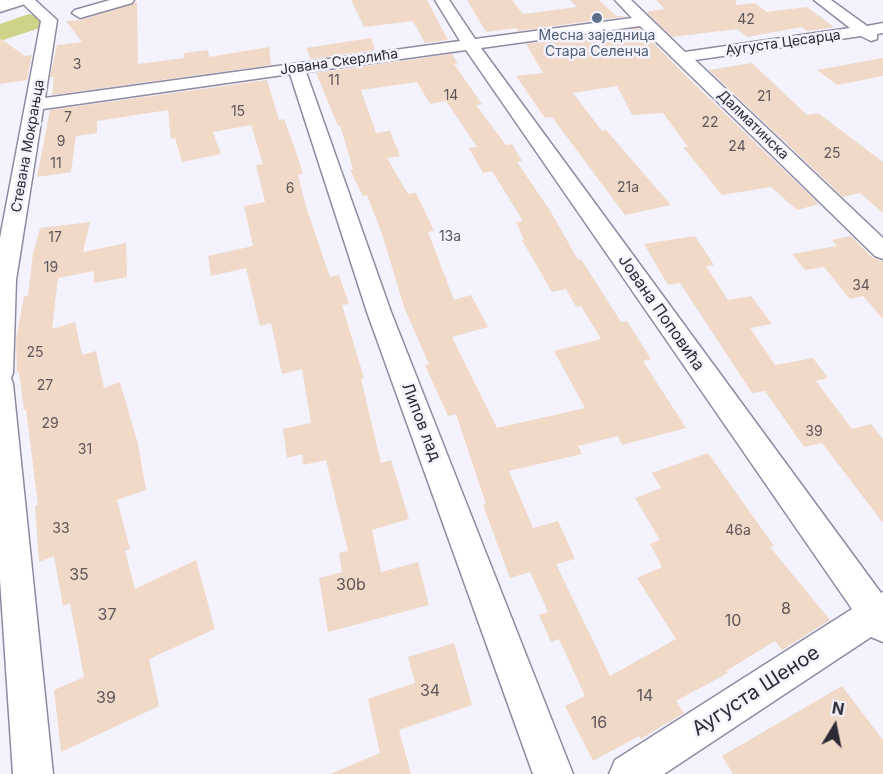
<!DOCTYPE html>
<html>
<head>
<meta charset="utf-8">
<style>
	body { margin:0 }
	#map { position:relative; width:883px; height:774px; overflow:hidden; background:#f3f2fd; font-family:Inter,sans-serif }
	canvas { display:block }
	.north { position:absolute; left:805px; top:696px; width:60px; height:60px; -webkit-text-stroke:4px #f3f2fd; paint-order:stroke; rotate:10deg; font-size:16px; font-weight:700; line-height:24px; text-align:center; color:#2c2b35 }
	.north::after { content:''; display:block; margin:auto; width:21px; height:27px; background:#2c2b35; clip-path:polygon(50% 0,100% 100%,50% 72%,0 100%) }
</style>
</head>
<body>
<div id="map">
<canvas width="883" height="774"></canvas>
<div class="north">N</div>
</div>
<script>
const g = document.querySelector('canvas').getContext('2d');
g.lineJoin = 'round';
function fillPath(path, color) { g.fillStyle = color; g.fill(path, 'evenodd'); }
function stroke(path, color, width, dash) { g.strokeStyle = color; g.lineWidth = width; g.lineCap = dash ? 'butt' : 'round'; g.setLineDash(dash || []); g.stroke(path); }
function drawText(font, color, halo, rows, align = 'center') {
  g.font = font + ' Inter,sans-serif'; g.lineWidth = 5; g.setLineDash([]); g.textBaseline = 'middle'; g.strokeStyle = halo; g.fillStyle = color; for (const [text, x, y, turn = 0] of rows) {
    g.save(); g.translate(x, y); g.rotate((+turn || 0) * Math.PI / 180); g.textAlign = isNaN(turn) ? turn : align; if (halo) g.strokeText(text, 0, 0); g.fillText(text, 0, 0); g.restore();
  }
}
fillPath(new Path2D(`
	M29 14 55 23 0 41V24Z`), '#ced487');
fillPath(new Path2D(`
	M351 0H427L448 40 425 43 413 21 364 27Z
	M467 0H512L523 14 577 7 570 0H599L616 16H627L518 31 516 28 486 32Z
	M656 0H736V5L755 3 767 12 807 7 834 27 807 31 802 27 747 37 737 29 672 37 646 12 665 9Z
	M137 2 138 64 184 58V53L208 50 209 57 269 47 271 65 52 95 54 77H50L57 45 82 42 66 21 81 20Z
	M639 28 684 74 819 204 797 210 771 187 722 195 683 147H688L663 113 632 115 617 86 573 93 602 131 606 130 671 205 625 215 552 117 545 118 516 76 543 73 526 44Z
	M0 38 25 56 32 55 27 80 0 84Z
	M371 38 375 50 311 59 306 48Z
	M452 54 458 63 454 64 482 104 476 105 506 145 512 144 522 161 517 162 551 212 578 260 581 259 621 322 627 321 651 359 643 361 686 428 622 445 618 436 578 446 582 454 509 471 533 528 558 521 575 559 556 564 610 676 676 639 637 578 662 567 650 544 660 540 635 498 661 488 652 473 708 453 774 546 770 547 830 620 782 650 775 641 726 671 728 673 676 701 684 713 641 739 639 736 593 761 565 706 585 696 559 639 551 642 539 615 548 612 530 572 510 578 483 505 486 504 456 414 448 416 425 365 429 364 404 307 382 234 367 195 363 196 350 170 353 169 340 125 338 126 316 73ZM417 82 430 104 446 101 477 147 469 148 483 173 492 171 523 221 516 222 524 240H522L552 292 566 289 576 307 581 306 601 339 554 351 585 408 497 428 452 337 488 327 471 295 454 300 428 232 434 231 416 193 408 194 387 158 400 156 390 131 376 133 361 90Z
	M883 58V76L837 85 817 70Z
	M752 63 807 115 818 113 883 162V213L860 193 843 197 709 70Z
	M267 80 279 120 284 119 297 155 303 174 298 175 307 210 330 277 339 275 349 304 342 305 364 378 361 379 381 463 391 460 409 519 372 530 381 572 418 562 429 605 328 632 319 578 342 572 339 553 348 551 326 460 303 465 302 454 287 458 283 429 311 423 302 369 282 374 271 323 260 326 246 268 211 276 208 256 253 246 244 206 265 202 256 165 263 164 251 125 213 132 221 154 182 162 175 138 171 139 168 110 97 121V133L76 136 71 172 37 177 50 110Z
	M90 222 83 252 126 243 127 277 94 283V271L58 278 52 329 75 322 82 355 96 351 104 388 120 382 138 444 146 490 117 500 130 549 125 551 135 589 196 560 215 629 149 659 159 706 61 752 54 690 84 677 70 603 63 606 54 556 39 562 35 506 38 505 26 409 24 410 19 372 17 373 16 340 24 296H28L33 253 40 228Z
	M695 236 714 265 706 266 728 300 751 296 772 324 750 328 775 365 813 358 828 378 816 381 852 429 871 424 883 439V523L822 443 804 447 765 391 752 393 680 283 668 285 644 244Z
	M851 236 873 258 883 261V319L863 296 850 299 824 267 805 270 792 254 837 246 832 240Z
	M454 643 472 705 399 730 411 774H330L380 753 368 699 415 683 408 657Z
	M842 686 883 740V774H733L722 756Z`), '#f1d9c7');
const street = new Path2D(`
	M19 0H35L57 20 45 98 460 41 435 0H449L475 39 632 18 615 0H631L685 52 850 28 814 0H831L867 26 883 23V33L877 34V39L871 41 861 36 695 60 883 238V259L875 256 640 26 481 48 881 593 883 592V642L871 637 664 774H609L615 760 852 609 466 50 306 72 391 312 573 774H533L367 312 290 74 43 109 16 280 13 373 11 378 13 384 53 774H13L0 579V238L41 21Z
	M110 0H134L132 3 80 18 72 13 75 10Z`);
const primary = new Path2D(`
	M0 0H28L25 4 0 12Z`);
stroke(street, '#8d8aa2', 3);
stroke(primary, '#8d8aa2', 3);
fillPath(street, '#fff');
fillPath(primary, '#fff');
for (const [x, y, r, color] of [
	[597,18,6,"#5c6f8a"]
]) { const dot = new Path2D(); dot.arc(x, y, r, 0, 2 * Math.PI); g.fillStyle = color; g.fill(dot); stroke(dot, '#f3f2fd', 2); }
drawText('14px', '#5d565a', null, [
	["42",746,20],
	["3",77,65],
	["11",334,81],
	["14",451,96],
	["21",764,97],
	["15",238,112],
	["7",68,118],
	["22",710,123],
	["9",61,142],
	["24",737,147],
	["25",832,154],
	["11",56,164],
	["21a",628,188],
	["6",290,189],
	["13a",450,237],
	["17",55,238],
	["19",51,268],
	["34",861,286],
	["25",35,353],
	["27",45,386],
	["29",50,424],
	["39",814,432],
	["31",85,450],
	["33",61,529],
	["46a",738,531]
]);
drawText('14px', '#4e5e75', '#f3f2fd', [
	["Месна заједница",597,36],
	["Стара Селенча",597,52]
]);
drawText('14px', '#2c2b35', '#f3f2fd', [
	["Аугуста Цесарца",783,43,-8],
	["Јована Скерлића",339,62,-8],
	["Далматинска",753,125,44],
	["Стевана Мокрањца",28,146,-80]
]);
drawText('16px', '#2c2b35', '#f3f2fd', [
	["Јована Поповића",661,313,55],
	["Липов лад",421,422,69]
]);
drawText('16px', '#5d565a', null, [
	["35",79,575],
	["30b",351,585],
	["8",786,609],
	["37",107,615],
	["10",733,621],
	["34",430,691],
	["14",645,696],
	["39",106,698],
	["16",599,723]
]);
drawText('20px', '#2c2b35', '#f3f2fd', [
	["Аугуста Шеное",756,691,-33]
]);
</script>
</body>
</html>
